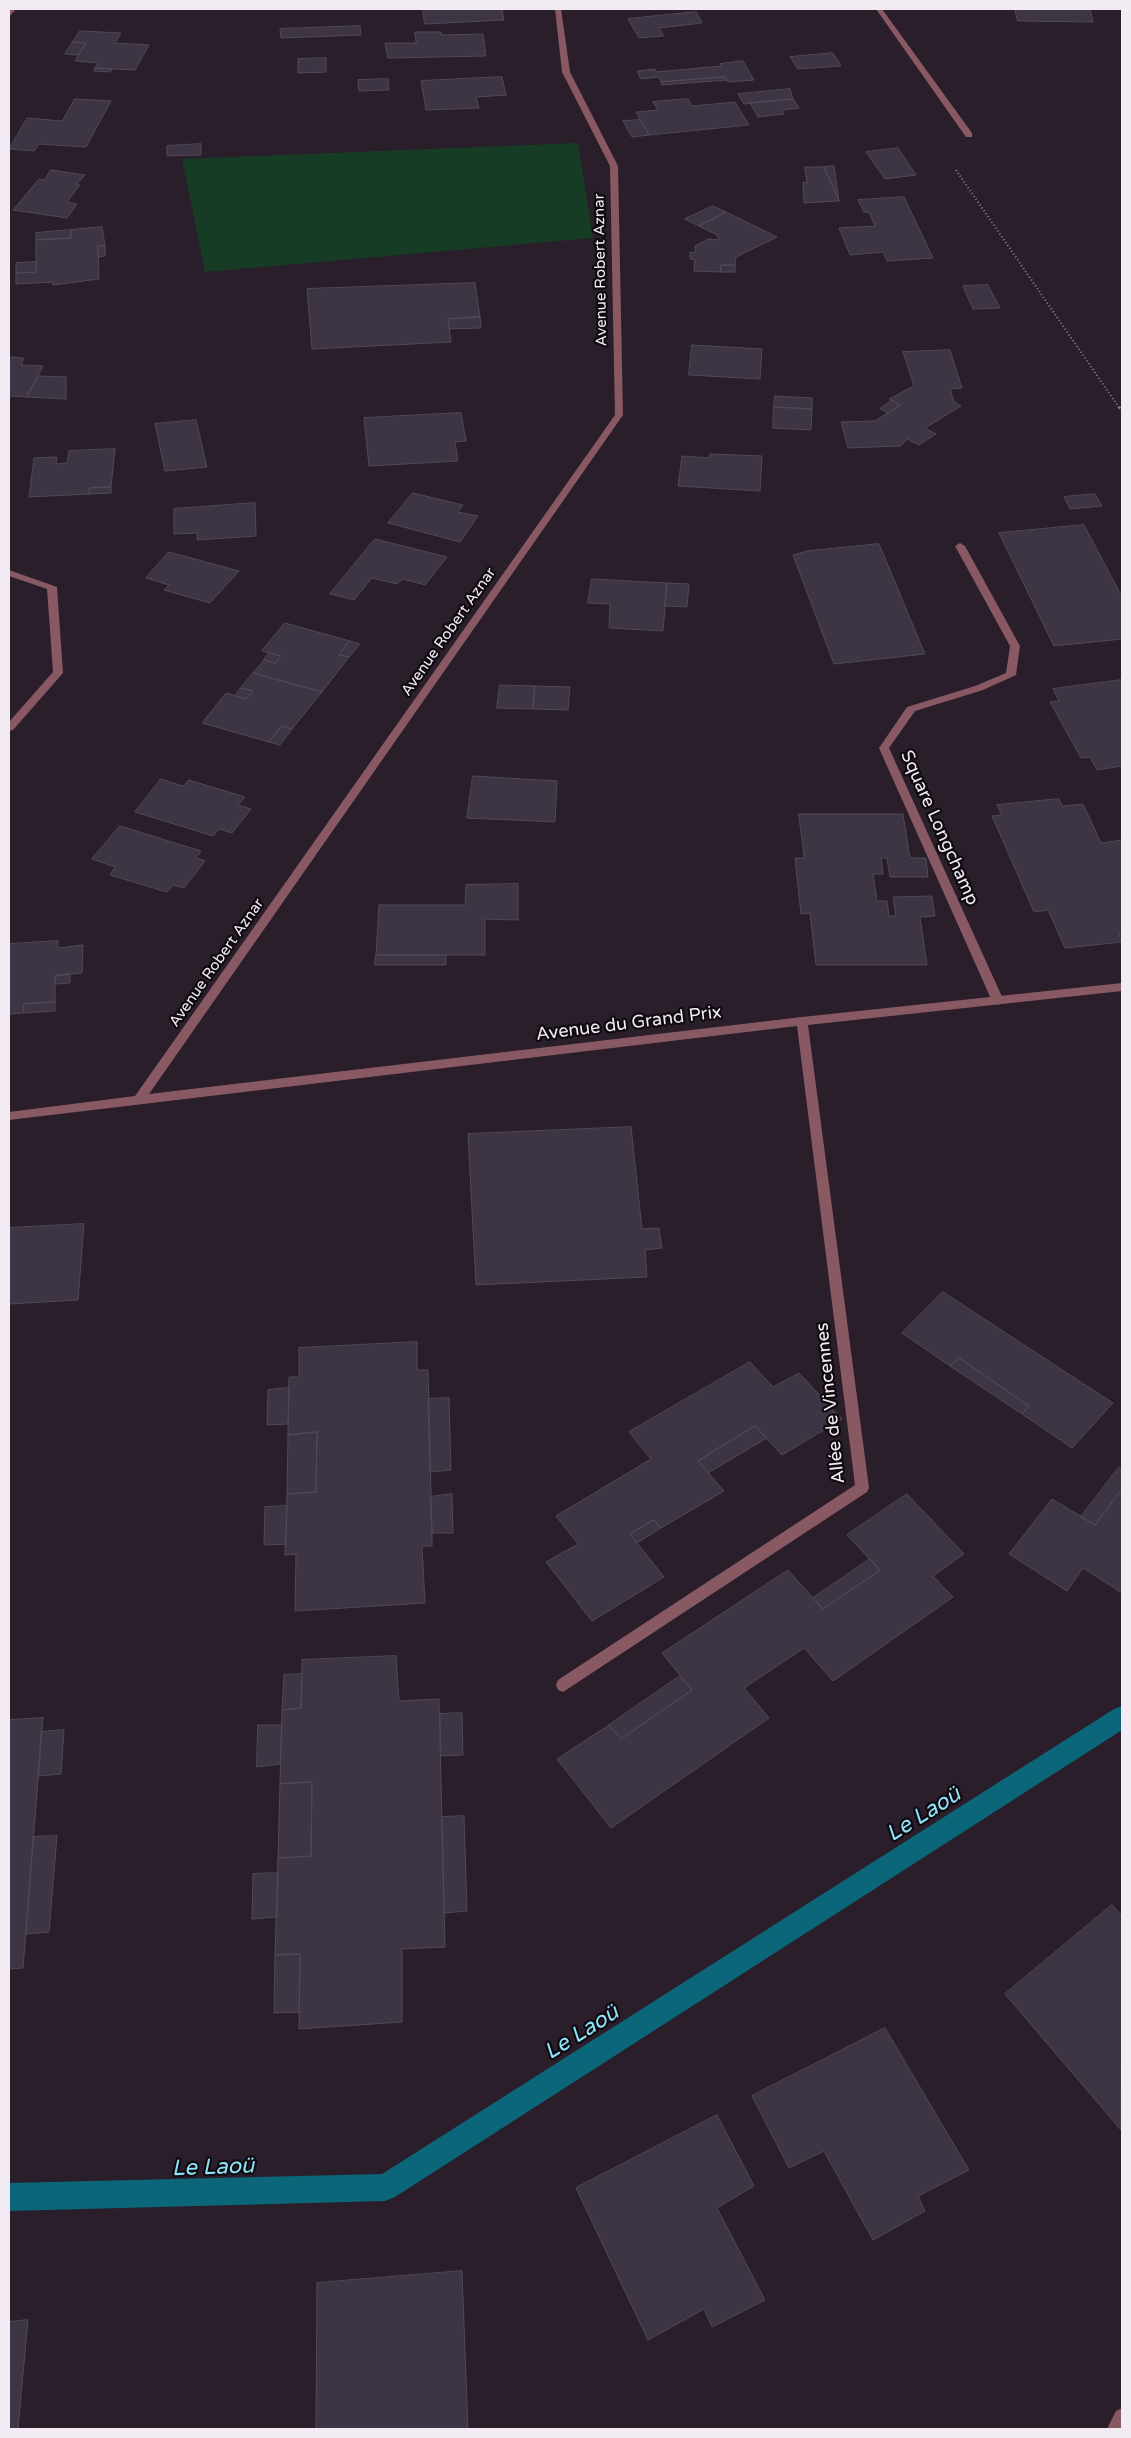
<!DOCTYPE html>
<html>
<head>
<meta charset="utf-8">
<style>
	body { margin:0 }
	#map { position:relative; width:1131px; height:2438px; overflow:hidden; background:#2a1e2b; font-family:"Varela Round",sans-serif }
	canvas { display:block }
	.frame { position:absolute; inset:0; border:10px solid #f3ebf4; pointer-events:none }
</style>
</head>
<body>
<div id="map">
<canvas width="1131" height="2438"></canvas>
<div class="frame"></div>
</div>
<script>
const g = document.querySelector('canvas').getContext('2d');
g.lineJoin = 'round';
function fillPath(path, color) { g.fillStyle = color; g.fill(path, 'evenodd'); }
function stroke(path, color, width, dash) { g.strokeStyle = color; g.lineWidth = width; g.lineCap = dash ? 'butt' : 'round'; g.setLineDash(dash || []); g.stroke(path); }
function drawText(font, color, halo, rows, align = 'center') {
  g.font = font + ' "Varela Round",sans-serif'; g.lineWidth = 4.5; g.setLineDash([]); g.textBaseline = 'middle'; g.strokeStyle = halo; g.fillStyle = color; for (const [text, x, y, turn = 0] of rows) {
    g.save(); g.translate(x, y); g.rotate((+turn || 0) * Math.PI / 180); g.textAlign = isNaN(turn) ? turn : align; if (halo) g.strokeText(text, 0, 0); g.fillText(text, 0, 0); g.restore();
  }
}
fillPath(new Path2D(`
	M578 143 593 238 205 272 182 159Z`), '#173c26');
fillPath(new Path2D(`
	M1122 1706V1730L395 2197 385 2201 9 2211V2183L382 2174 1114 1709Z`), '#0b6679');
const building = new Path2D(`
	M423 9H502L504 20 425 24Z
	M1015 9H1090L1093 22 1018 21Z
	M696 12 702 23 659 28 664 36 639 38 628 19Z
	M360 26 361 35 281 38 280 29Z
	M80 31 121 33 115 43 149 45 135 70 95 68 98 63 75 61 86 43 73 42Z
	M415 32H441V35L483 34 486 56 388 58 385 43H416Z
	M73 42 86 43 78 55 65 54Z
	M833 53 841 66 798 69 790 57Z
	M326 58V72L298 73V59Z
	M743 61 754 80 728 82 725 77 661 82 659 77 641 79 637 71 655 69 656 72 721 66 720 64Z
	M95 68 112 69 110 72 94 71Z
	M502 77 506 95 476 97 479 108 426 110 421 81Z
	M725 77 727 80 662 85 661 82Z
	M388 79 389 90 359 91 358 80Z
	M790 89 793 99 744 104 738 94Z
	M75 99 111 101 86 147 39 144 34 151 9 149 27 118 62 121Z
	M688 99 692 106 735 102 749 125 649 135 636 112 658 110 653 102Z
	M793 99 799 108 782 110 784 114 758 117 750 103Z
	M641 120 649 135 632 137 623 121Z
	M201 144V155L167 156V146Z
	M898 148 916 175 885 179 866 152Z
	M834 166 839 201 824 167Z
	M805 167H824L839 201 804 203 803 182 807 183Z
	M51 170 85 175 76 185H80L67 202 77 204 67 218 13 210 39 179 44 180Z
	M904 197 933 258 887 261 883 252 850 255 839 228 875 226 869 212H864L858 200Z
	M713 206 726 212 699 226 685 219Z
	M726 212 777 237 736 257 735 265H721V272L694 271 695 260 690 259V252L695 253V246L708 239 719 240 717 235 699 226Z
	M102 227 105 246H98L99 279 53 285V282L16 284V273L36 272V240L71 238V230Z
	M71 230V238L36 240V233Z
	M98 246H105V256L99 257Z
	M36 262V272L16 273V263Z
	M721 265H735V272H721Z
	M475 283 480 317 448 319 451 342 312 349 307 289Z
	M988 285 1000 308 973 309 963 286Z
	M480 317 481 328 449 329 448 319Z
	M692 345 762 349 760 379 689 375Z
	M950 350 962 388 950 389 954 402 961 406 925 428 936 434 919 445 907 439 901 446 848 448 841 422 875 421 900 405 889 399 914 386 903 352Z
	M9 357 24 358 21 365 43 366 27 397 9 396Z
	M38 376 66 377V399L27 397Z
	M775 396 812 398V409L774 407Z
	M892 400 900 405 888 413 880 409Z
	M774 407 812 409 811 430 773 428Z
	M461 413 466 441 455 442 458 461 369 466 364 418Z
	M196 420 207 467 165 471 155 424Z
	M115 449 111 487 90 488 89 494 29 497 34 458 57 457 56 464 67 463 69 451Z
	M710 454 762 456 760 491 678 486 682 456 709 458Z
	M111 487V493L89 494 90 488Z
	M413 493 463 505 458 512 478 516 460 542 388 523Z
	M1095 494 1102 506 1070 509 1064 497Z
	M255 503 256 536 197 540 198 533 174 534V509Z
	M1084 525 1122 597V639L1054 646 999 533Z
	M375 539 447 557 425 585 403 579 397 584 372 578 354 600 330 594Z
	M879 544 925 654 834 664 793 555 807 551Z
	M169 552 239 571 210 603 164 590 169 585 146 578Z
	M592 579 667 583 663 631 609 628 610 604 588 603Z
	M667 583 689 584 687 607 665 606Z
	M285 623 350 641 339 655 349 657 322 692 253 673 264 660 275 663 281 656 262 651Z
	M350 641 360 644 349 657 339 655Z
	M269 653 281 656 275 663 264 660Z
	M253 673 322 692 292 729 282 726 269 742 202 723 226 693 246 699 253 691 241 688Z
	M1122 680V766L1097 770 1090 757 1081 758 1050 702 1059 701 1053 689Z
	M500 685 535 686 533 709 497 708Z
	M535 686 570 687 568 710 533 709Z
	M241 688 253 691 246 699 235 696Z
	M282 726 292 729 280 745 269 742Z
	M473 776 557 781 555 822 467 818Z
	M161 779 183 786 189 780 245 797 238 805 251 809 232 833 219 829 213 836 135 812Z
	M1059 799 1062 806 1083 804 1101 843 1122 840V934H1119L1122 942 1065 948 1048 910 1034 912 992 816 1002 815 997 805Z
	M799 814H903L910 858H926L928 877H890L887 858H881L883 874H873L877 901H887L889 916H896L893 897 932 896 935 916 920 917 927 965H816L810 913 801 914 795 858H804Z
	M120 826 201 851 196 858 205 861 184 888 173 885 167 892 110 875 115 867 92 859Z
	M518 884V920L485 919V955H376L379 905H465L466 885Z
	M58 941V948L83 945 82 973 55 976V1002L24 1004 23 1013 9 1014V944Z
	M376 955H446V965H375Z
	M70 974V983L55 984V976Z
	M55 1002V1011L23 1013 24 1004Z
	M631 1127 642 1229 659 1228 662 1248 645 1250 647 1277 476 1285 468 1134Z
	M84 1224 78 1300 9 1304V1228Z
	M943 1292 1113 1403 1072 1448 1022 1414 1029 1406 959 1358 950 1366 902 1333Z
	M417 1342V1370H428L432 1533V1546H422L425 1603 295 1611 296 1554 285 1555 287 1494 316 1492 317 1432 288 1435 289 1377H299V1348Z
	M959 1358 1029 1406 1022 1414 950 1366Z
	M750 1362 773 1387 799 1373 842 1419 782 1455 755 1426 698 1461 724 1491 661 1528 654 1520 630 1534 664 1577 592 1621 546 1562 578 1544 556 1516 651 1459 629 1432Z
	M289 1388 288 1424 267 1425 268 1390Z
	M449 1398 451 1470 430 1472 428 1399Z
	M755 1426 767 1438 708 1473 698 1461Z
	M317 1432 316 1492 287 1494 288 1435Z
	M1119 1467 1122 1469V1489L1095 1525 1081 1517Z
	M1122 1489V1593L1083 1568 1067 1591 1009 1554 1052 1499 1095 1525Z
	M452 1494 453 1533H432L430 1497Z
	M907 1494 964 1554 933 1576 953 1597 833 1681 804 1648 744 1688 769 1718 611 1828 557 1759 609 1725 621 1739 692 1690 662 1653 788 1570 823 1609 880 1570 847 1535Z
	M287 1506 286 1544 264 1545 265 1507Z
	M654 1520 661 1528 637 1543 630 1534Z
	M870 1559 880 1570 823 1609 813 1598Z
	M396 1656 399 1701 439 1699 445 1947 402 1949V2022L299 2029 300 1954 275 1955 278 1858 311 1856 312 1782 280 1784 282 1710 301 1708 302 1660Z
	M302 1674 301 1708 282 1710 284 1675Z
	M680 1676 692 1690 621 1739 609 1725Z
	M462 1713 463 1755 441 1756 440 1714Z
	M43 1718 23 1968 9 1969V1720Z
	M258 1725H282L280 1764 257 1767Z
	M64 1730 61 1774 38 1776 41 1732Z
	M312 1782 311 1856 278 1858 280 1784Z
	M464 1816 467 1911 444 1913 442 1817Z
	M57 1836 49 1932 26 1934 33 1837Z
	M278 1873 277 1917 252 1919 253 1874Z
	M1112 1905 1122 1916 1121 2130 1005 1994Z
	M300 1954 299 2012 274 2013 275 1955Z
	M885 2028 969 2170 918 2196 925 2211 873 2240 824 2151 789 2168 752 2096Z
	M717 2115 754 2186 717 2208 765 2300 712 2327 704 2309 648 2340 576 2188Z
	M462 2271 468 2429H316L317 2283Z
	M28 2320 18 2429H9V2322Z`);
fillPath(building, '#3d3544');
stroke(building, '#514858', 1);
stroke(new Path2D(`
	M956 170 1120 409`), '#8f8590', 2, [1, 2.5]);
stroke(new Path2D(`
	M1119 407 1122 412`), '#8f8590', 2.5, [2, 3]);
fillPath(new Path2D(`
	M876 9H882L972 133V137H966Z
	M960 543 965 546 1020 646 1016 675 983 690 915 711 889 748 1004 1001 998 1005 992 1001 879 748 907 707 975 686 1006 673 1010 646 955 546Z`), '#885962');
fillPath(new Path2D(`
	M10 9H16L9 17Z
	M555 9H561L570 72 618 166 623 415 149 1094 802 1017 1122 983V991L808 1025 869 1488 867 1492 563 1692 558 1690 556 1685 558 1680 855 1485 797 1026 9 1120V1112L135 1096 615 415 610 166 562 72Z
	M9 570 57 587 63 673 13 730 9 731V722L53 672 47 589 9 576Z
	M1122 2408V2429H1107L1116 2411Z`), '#885962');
drawText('15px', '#f3ebf4', '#0f0a10', [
	["Avenue Robert Aznar",601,270,-91],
	["Avenue Robert Aznar",449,632,-55],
	["Avenue Robert Aznar",217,963,-55]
]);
drawText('18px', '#f3ebf4', '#0f0a10', [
	["Square Longchamp",939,828,66],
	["Avenue du Grand Prix",629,1024,-7],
	["Allée de Vincennes",831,1403,-96]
]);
drawText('italic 22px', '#8ee4fb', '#0f0a10', [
	["Le Laoü",924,1815,-32],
	["Le Laoü",582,2033,-32],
	["Le Laoü",213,2168,-2]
]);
</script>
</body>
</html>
